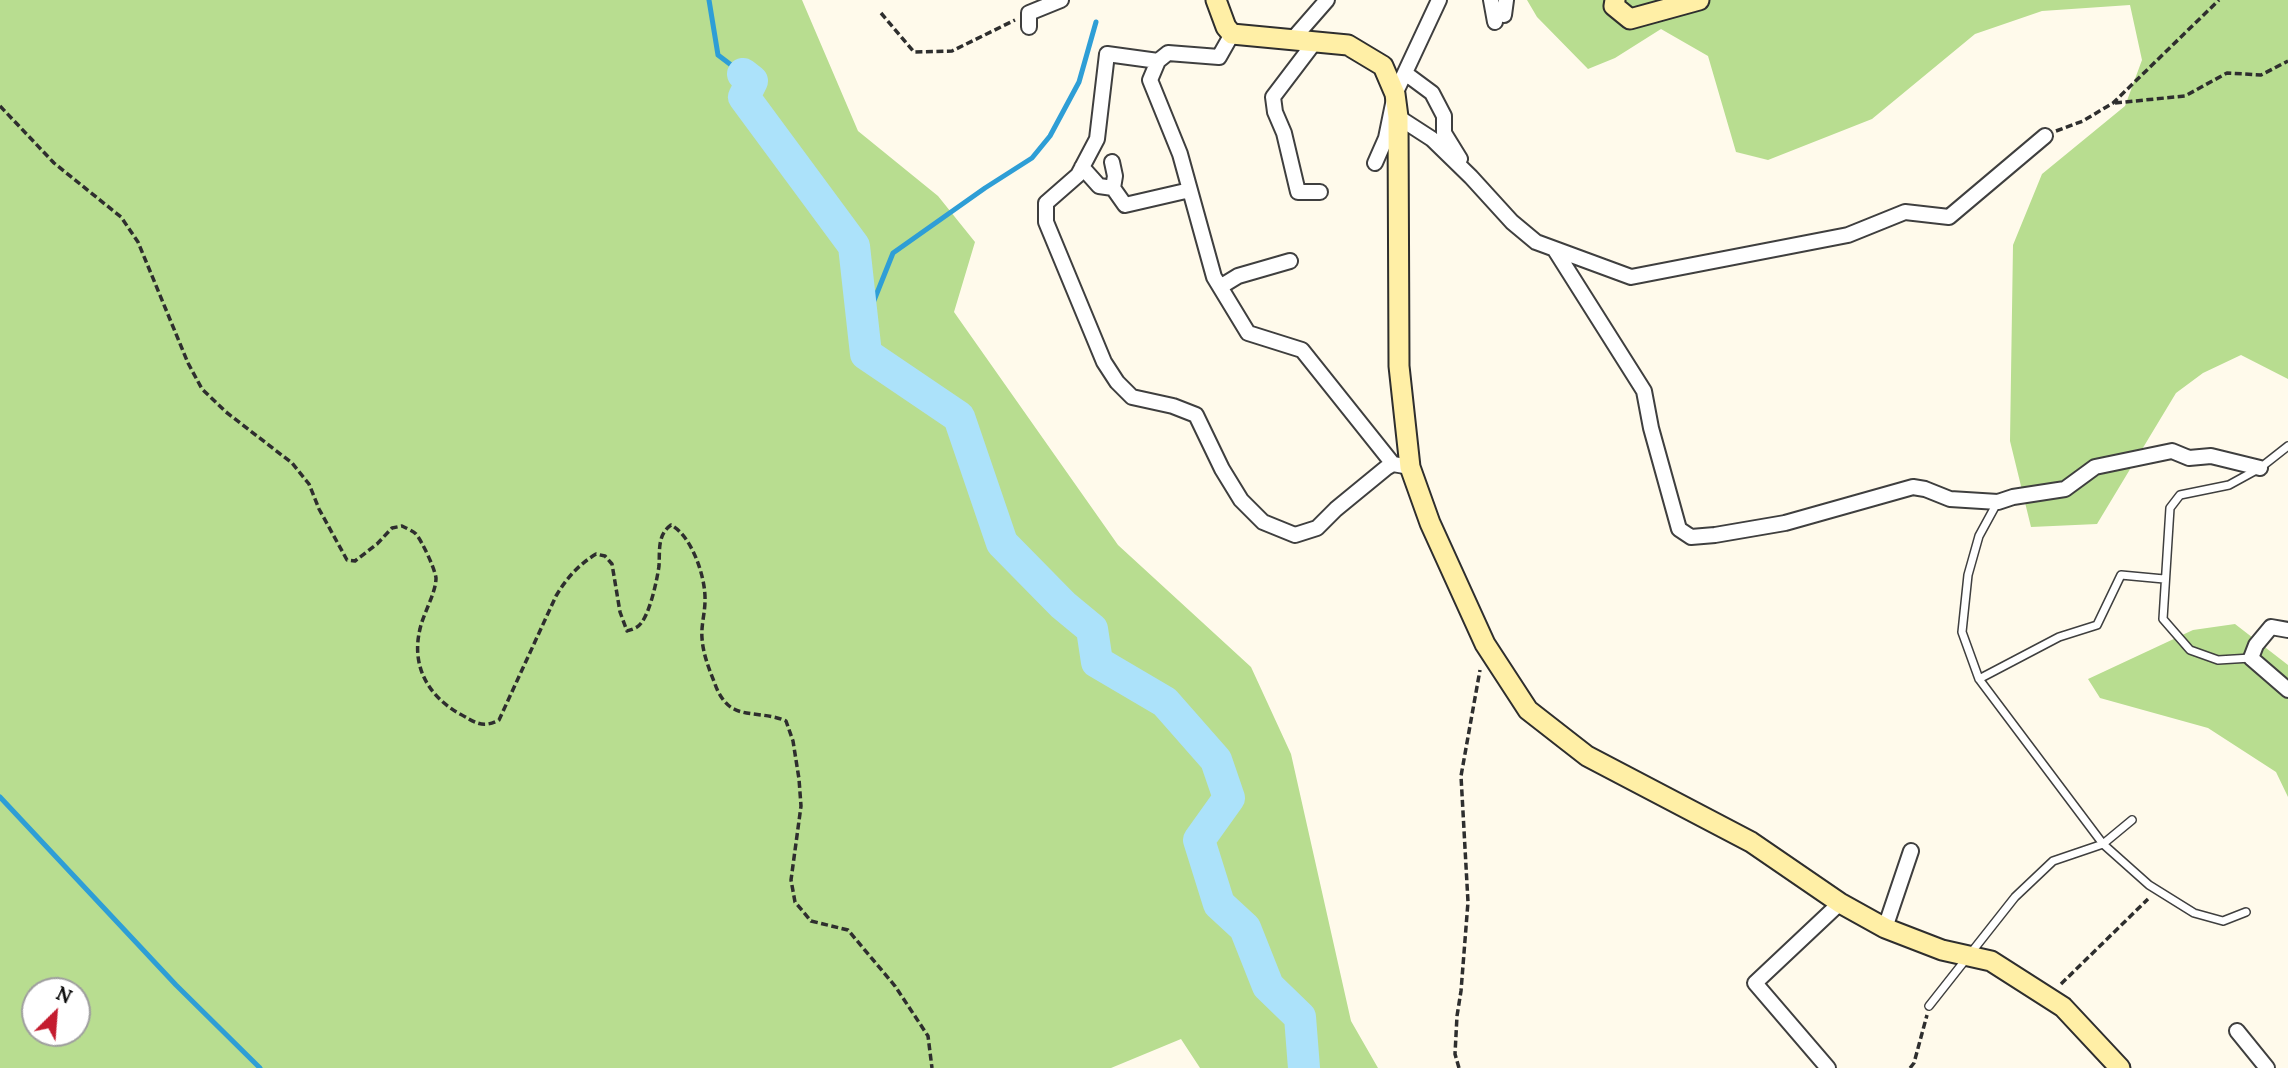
<!DOCTYPE html>
<html>
<head>
<meta charset="utf-8">
<style>
	body { margin:0 }
	#map { position:relative; width:2288px; height:1068px; overflow:hidden; background:#fffaeb; font-family:Lora,serif }
	canvas { display:block }
	.north { position:absolute; left:21px; top:977px; width:70px; height:70px; box-sizing:border-box; background:#fff; border:2px solid #9e9e9e; border-radius:50%; rotate:25deg; font-size:19px; font-weight:700; line-height:28px; text-align:center; color:#0c0c0c }
	.north::after { content:''; display:block; margin:auto; width:24px; height:32px; background:#c41c2f; clip-path:polygon(50% 0,100% 100%,50% 72%,0 100%) }
</style>
</head>
<body>
<div id="map">
<canvas width="2288" height="1068"></canvas>
<div class="north">N</div>
</div>
<script>
const g = document.querySelector('canvas').getContext('2d');
g.lineJoin = 'round';
function fillPath(path, color) { g.fillStyle = color; g.fill(path, 'evenodd'); }
function stroke(path, color, width, dash) { g.strokeStyle = color; g.lineWidth = width; g.lineCap = dash ? 'butt' : 'round'; g.setLineDash(dash || []); g.stroke(path); }
fillPath(new Path2D(`
	M0 0H802L858 131 938 196 975 242 954 312 1118 545 1251 667 1291 754 1351 1021 1378 1068H1200L1181 1039 1111 1068H0ZM35 991H77V1033H35Z
	M1527 0H2288V379L2241 355 2203 373 2176 393 2097 524 2031 527 2010 441 2013 245 2042 174 2125 106 2142 60 2130 5 2042 11 1975 34 1872 119 1768 160 1736 152 1708 56 1661 29 1615 58 1588 69 1537 17Z
	M2235 624 2288 665V797L2276 772 2208 728 2100 698 2088 679 2193 630Z`), '#b8dd90');
stroke(new Path2D(`
	M709 0 718 55 743 74
	M863 328 893 253 985 188 1032 158 1050 136 1079 82 1096 22
	M0 797 176 985 260 1068`), '#2e9ed6', 5);
stroke(new Path2D(`
	M743 74 752 81 744 97 854 246 866 354 959 417 1002 543 1063 605 1092 629 1097 662 1165 702 1216 760 1229 798 1199 840 1219 904 1245 928 1268 986 1300 1017 1304 1068`), '#ace2fa', 32);
const lane = new Path2D(`
	M1997 503 1979 536 1968 575 1962 632 1979 679 2103 844 2149 885 2194 913 2223 921 2246 912
	M2251 658 2218 660 2190 650 2163 619 2170 508 2180 495 2229 485 2260 468 2288 446
	M1979 679 2059 637 2097 625 2121 575 2164 579
	M1929 1006 2015 897 2053 861 2103 844 2132 820`);
const street = new Path2D(`
	M1491 0 1495 22
	M1504 15 1506 0
	M1029 27V13L1061 0
	M1232 34 1219 57 1168 53 1158 61 1107 54 1097 139 1078 175 1046 203V222L1104 362 1117 382 1132 397 1173 406 1196 415 1222 469 1241 500 1263 522 1295 535 1317 528 1336 509 1386 468 1393 464 1410 467
	M1292 40 1327 0
	M1314 43 1273 97 1275 112 1284 133 1298 192H1320
	M1158 61 1150 80 1180 154 1214 277 1248 333 1302 350 1393 464
	M1405 73 1432 93 1444 116V133L1460 159
	M1398 117 1432 139 1471 177 1512 222 1536 242 1631 277 1848 235 1905 212 1949 217 2045 136
	M1112 162 1115 176 1113 188
	M1375 163 1386 138 1395 94 1439 0
	M1082 167 1099 186 1113 188 1125 205 1190 190
	M1555 250 1644 391 1651 428 1679 529 1691 537 1715 535 1785 523 1913 487 1925 489 1950 499 1998 502 2013 497 2065 489 2095 467 2172 451 2189 458 2211 456 2260 468
	M1220 287 1238 276 1290 261
	M2288 630 2271 627 2256 645 2251 658 2288 690
	M1885 928 1911 851
	M2237 1031 2267 1068
	M1828 1068 1755 983 1840 903`);
const secondary = new Path2D(`
	M1216 0 1226 27 1232 34 1348 45 1383 66 1395 94 1398 117 1399 366 1410 467 1430 523 1485 644 1528 710 1587 756 1751 842 1840 903 1885 928 1942 950 1991 961 2063 1007 2120 1068
	M1615 0 1614 6 1630 19 1699 0`);
stroke(lane, '#3f3f3f', 10);
stroke(street, '#3f3f3f', 18);
stroke(secondary, '#2e2e2e', 23);
stroke(new Path2D(`
	M881 13 914 52 952 51 1015 20
	M2115 103 2185 96 2227 73 2261 75 2288 61
	M0 106 54 163 121 217 138 242 188 363 202 389 226 412 292 463 309 484 319 509 347 560 355 561 377 544 392 528 402 526C406 528 413 531 416 534 422 541 435 569 436 578 436 593 423 614 420 629 411 666 428 696 460 714 475 722 482 729 499 720L556 596C566 579 578 565 596 554L605 556 612 564 620 612 627 631C630 630 634 629 637 627 649 620 657 580 659 566 660 551 657 535 671 525 692 536 706 578 705 601 705 613 701 625 702 638 703 654 709 669 715 684 718 693 725 705 734 709 747 716 769 713 786 721L793 741 799 779 801 806 791 880 795 902 811 921 848 930 895 986 928 1036 932 1068
	M2056 131 2083 121 2113 103 2219 0
	M2061 984 2148 899
	M1459 1068 1455 1054 1457 1016 1461 991 1468 902 1461 776 1480 670
	M1910 1068 1914 1063 1927 1015`), '#2e2e2e', 3.5, [7, 3.5]);
stroke(lane, '#fff', 7);
stroke(street, '#fff', 14);
stroke(secondary, '#ffefa6', 19);
</script>
</body>
</html>
